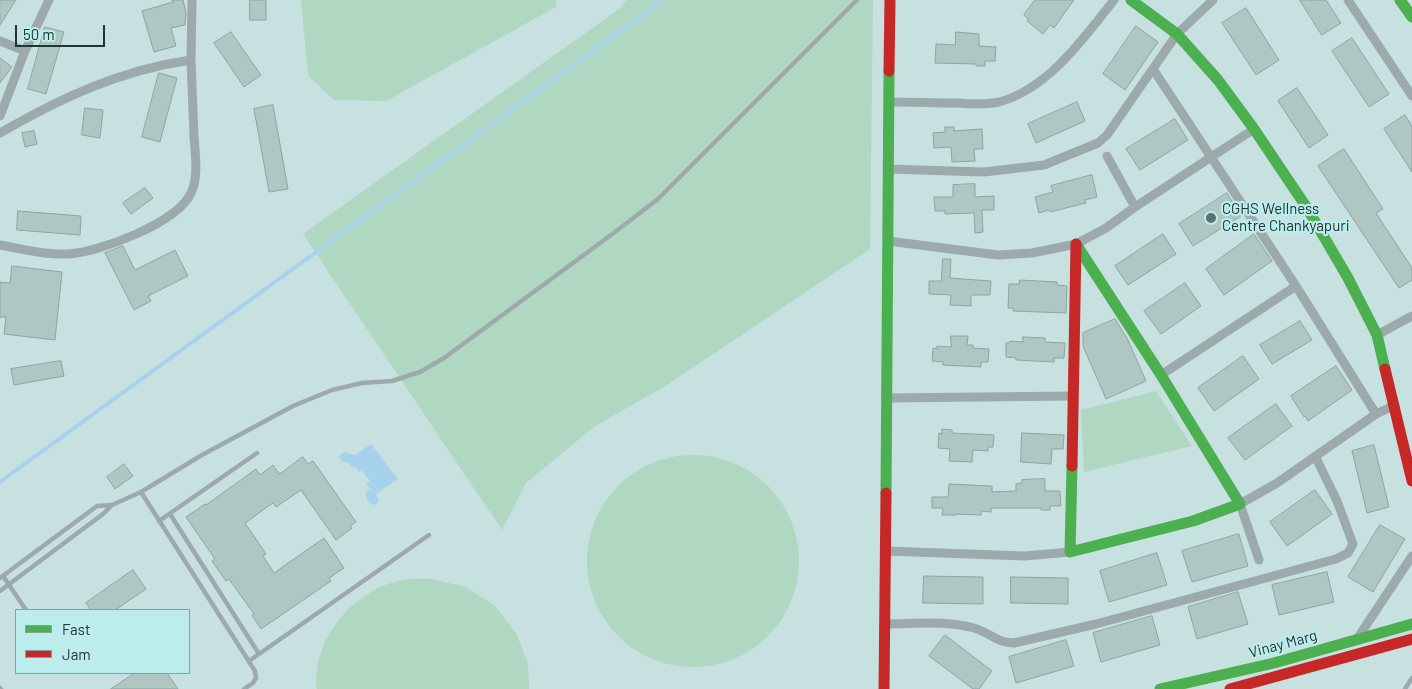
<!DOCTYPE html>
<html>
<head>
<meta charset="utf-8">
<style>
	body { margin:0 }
	#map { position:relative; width:1412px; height:689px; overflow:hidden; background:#c7e1e1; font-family:Barlow,sans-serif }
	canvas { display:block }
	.legend { position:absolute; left:15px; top:609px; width:175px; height:65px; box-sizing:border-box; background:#bcecec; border:1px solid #7ea3a3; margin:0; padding:6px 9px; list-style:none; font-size:15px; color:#213535 }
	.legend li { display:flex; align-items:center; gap:10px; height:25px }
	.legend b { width:25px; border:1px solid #7ea3a3 }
	.scale { position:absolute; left:15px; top:25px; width:90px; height:22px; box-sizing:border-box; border:2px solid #213535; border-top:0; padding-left:6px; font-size:15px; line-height:18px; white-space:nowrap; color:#213535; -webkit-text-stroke:4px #bcecec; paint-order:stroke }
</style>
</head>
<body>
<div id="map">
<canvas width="1412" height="689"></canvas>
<ul class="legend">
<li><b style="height:6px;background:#4caf50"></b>Fast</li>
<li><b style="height:6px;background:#c62828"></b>Jam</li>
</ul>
<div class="scale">50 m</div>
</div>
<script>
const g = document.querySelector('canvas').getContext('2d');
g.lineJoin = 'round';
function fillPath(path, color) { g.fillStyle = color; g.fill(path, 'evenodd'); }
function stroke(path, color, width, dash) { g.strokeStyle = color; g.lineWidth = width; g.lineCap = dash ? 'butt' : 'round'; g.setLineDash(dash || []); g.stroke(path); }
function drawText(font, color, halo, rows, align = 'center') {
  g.font = font + ' Barlow,sans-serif'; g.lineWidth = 4.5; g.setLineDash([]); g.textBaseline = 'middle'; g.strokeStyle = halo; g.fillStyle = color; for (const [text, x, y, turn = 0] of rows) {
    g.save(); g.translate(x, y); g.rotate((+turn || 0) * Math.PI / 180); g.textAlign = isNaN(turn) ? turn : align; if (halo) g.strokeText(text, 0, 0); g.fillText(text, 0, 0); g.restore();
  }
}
fillPath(new Path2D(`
	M301 0H556V7L386 101 334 100 308 76Z
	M627 0H873L870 249 667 385 595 426 526 483 502 530 303 234 619 9Z
	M1156 391 1192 446 1084 472 1081 410Z
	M587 561a106 106 0 1 1 212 0a106 106 0 1 1-212 0Z
	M432 579 466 587 495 606 516 633 528 663 529 689H317C311 641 352 592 398 581 408 578 421 579 432 579Z`), '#afd7c2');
fillPath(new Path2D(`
	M371 444 398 479 376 494 379 500 377 504 373 505 369 503 365 493 370 489 366 484 370 481 361 470 359 472 355 466 352 468 348 462H342L339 457 341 454 346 452 355 455Z`), '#a6d2ec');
stroke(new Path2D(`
	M0 482 663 0`), '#a6d2ec', 4);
const building = new Path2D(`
	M0 0H16L0 25Z
	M172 0H183L186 13 185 25 171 28 176 46 154 52 142 11 173 2Z
	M250 0H266V20H250Z
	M1035 0H1074L1054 28 1050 25 1043 34 1027 21 1028 19 1024 15Z
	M1300 0H1326L1341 23 1322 35Z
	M1246 8 1279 60 1256 75 1222 23Z
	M1136 26 1158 42 1125 90 1103 74Z
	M45 27 64 32 46 94 28 89Z
	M231 32 261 75 244 87 214 43Z
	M956 32 979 34V46L996 47 995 61H985V66H976V64L935 63 936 44 955 45Z
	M1352 38 1389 94 1369 107 1332 51Z
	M0 58 12 67 0 83Z
	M159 73 177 78 160 142 142 137Z
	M1297 88 1328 135 1309 148 1278 101Z
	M1077 102 1085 121 1036 143 1028 124Z
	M273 105 288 189 269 192 254 109Z
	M85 108 103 110 100 138 82 135Z
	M1405 115 1412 126V172L1384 129Z
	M1175 119 1188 140 1140 170 1126 149Z
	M945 127H954V131L982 129 983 149H974L975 161 952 162 951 147 934 148 933 133 945 132Z
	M34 131 37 144 25 147 22 133Z
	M1344 149 1383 209 1376 213 1412 268V280L1399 288 1318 166Z
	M1092 175 1097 197 1085 200 1086 203 1050 212 1049 210 1039 213 1035 197 1053 192 1051 186Z
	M975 184V197L994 196V210H982L983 232 975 233 974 213 945 214V211H935L934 197H953V185Z
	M145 188 153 198 131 214 123 203Z
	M1227 193 1241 216 1193 246 1179 224Z
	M18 211 81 216 80 235 17 230Z
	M1163 234 1176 254 1128 285 1115 266Z
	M1254 234 1272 261 1224 295 1206 269Z
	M123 246 135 270 175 250 188 276 148 296 151 301 134 310 105 253Z
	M943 259H951L950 278 991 281 990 295H971V306L950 305 951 295 929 294V281H941Z
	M12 266 62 272 55 340 4 334 6 317H0V282L10 283Z
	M1020 280 1057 282V285L1067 286 1066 313 1013 311 1014 308H1008L1009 284H1019Z
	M1185 283 1201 306 1161 334 1144 311Z
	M1115 319 1127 338 1146 381 1106 399 1083 346V333Z
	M1300 321 1312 340 1272 364 1260 345Z
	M951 336H968L967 345H973V348L989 349 988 362H981V367L943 365V362L932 361 933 348 937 349V346L951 347Z
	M1023 337 1045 338V342L1065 343 1064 358H1054V362L1016 360V358L1006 357V343H1009L1010 341 1023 342Z
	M1243 356 1259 379 1214 411 1198 388Z
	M61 361 64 376 14 385 11 369Z
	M1336 366 1352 390 1308 421 1305 416 1304 417 1291 396Z
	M1276 404 1292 426 1245 460 1228 438Z
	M942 429 952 430V433L994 435 993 447H988V451L973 450 972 462 949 461 950 449 938 448 939 433 942 434Z
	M1022 433 1064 435 1063 449H1052L1051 464 1021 462Z
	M1374 445 1389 507 1367 513 1352 451Z
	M303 457 308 464 313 461 356 522 350 526 352 528 336 540 301 490 276 507 273 503 245 523 266 554 263 556 274 573 324 538 344 568 329 578 331 581 261 629 252 615 254 614 229 579 226 581 212 561 215 559 186 517 205 504 206 505 256 469 260 475 273 465 279 474Z
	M124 464 133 476 115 489 107 477Z
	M1045 479V491H1060L1061 506H1050V510H1041V508H991V512L981 511V515L956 514V515H942L943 508H932V497H948L949 484 992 486V492L1016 491V484L1022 483V480Z
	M1315 490 1332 514 1287 546 1270 522Z
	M1380 525 1405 539 1373 592 1348 577Z
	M1239 534 1248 566 1192 582 1182 551Z
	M1157 553 1167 585 1109 602 1100 571Z
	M133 570 146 589 115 610H91L86 603Z
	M1327 572 1334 602 1279 615 1272 585Z
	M924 576 983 577V604L923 603Z
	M1011 577 1068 578V604L1011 603Z
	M1238 592 1248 624 1197 639 1188 607Z
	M1152 616 1160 645 1101 662 1093 633Z
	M945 635 992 671 979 689H973L929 656Z
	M1066 640 1074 666 1016 683 1009 657Z
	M135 673H167L178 689H111Z`);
fillPath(building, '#aec7c3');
stroke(building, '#8fa3a1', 1);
stroke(new Path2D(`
	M141 492 255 671 256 678 253 683 244 689
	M170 514 259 654
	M159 521 257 453
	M3 576 26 610
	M0 578 97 506 112 505 141 492 202 455 293 406 332 390 362 383 392 381 420 372 444 358 615 232 658 199 857 0
	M0 591 103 514 112 505
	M249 661 429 535
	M0 688 1 689
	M1405 689 1412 678`), '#9daaac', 4.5);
stroke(new Path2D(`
	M1348 0 1412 96
	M0 41 25 51
	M1153 69 1296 286 1376 414
	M889 102C912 102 935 103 958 103 971 104 986 105 999 102 1048 89 1084 38 1114 0
	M0 116 25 51 49 0
	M0 133C61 98 120 70 191 60L192 0
	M1107 156 1135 207
	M888 169 984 172 1044 165 1098 143 1107 135 1177 34 1213 0
	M888 241 998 255 1032 253 1076 244 1106 228 1135 207 1254 129
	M0 245C22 249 45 255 68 254 100 252 177 223 191 193 199 177 195 154 194 136 193 111 192 86 191 60
	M1377 335 1412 316
	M1161 375 1296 286
	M886 398 1074 396
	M885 551 1025 556 1070 552
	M1259 560 1240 504 1277 483 1376 414 1395 405
	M884 624C913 624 946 620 974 628 991 633 994 642 1014 643L1096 624 1336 559 1348 553 1353 544 1337 501 1315 456
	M1357 639 1412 556`), '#9daaac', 9);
stroke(new Path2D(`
	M1131 0 1177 34 1218 80 1254 129 1307 208 1348 278 1377 335 1385 369
	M1400 0 1412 17
	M1072 466 1070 552 1193 521 1240 504 1161 375 1076 244
	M886 493 889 71
	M1160 689 1274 663 1412 624`), '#4caf50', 11);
stroke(new Path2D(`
	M889 71 890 0
	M1385 369 1412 481
	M1072 466 1076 244
	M884 689 886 493
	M1230 689 1412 639`), '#c62828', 11);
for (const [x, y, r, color] of [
	[1211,218,6,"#5b7171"]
]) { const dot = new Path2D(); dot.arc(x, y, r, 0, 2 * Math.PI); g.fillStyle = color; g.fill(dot); stroke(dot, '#bcecec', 2); }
drawText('15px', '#213535', '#bcecec', [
	["CGHS Wellness",1222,209],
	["Centre Chankyapuri",1222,226]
], 'left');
drawText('15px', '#213535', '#bcecec', [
	["Vinay Marg",1283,644,-15]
]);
</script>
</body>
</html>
